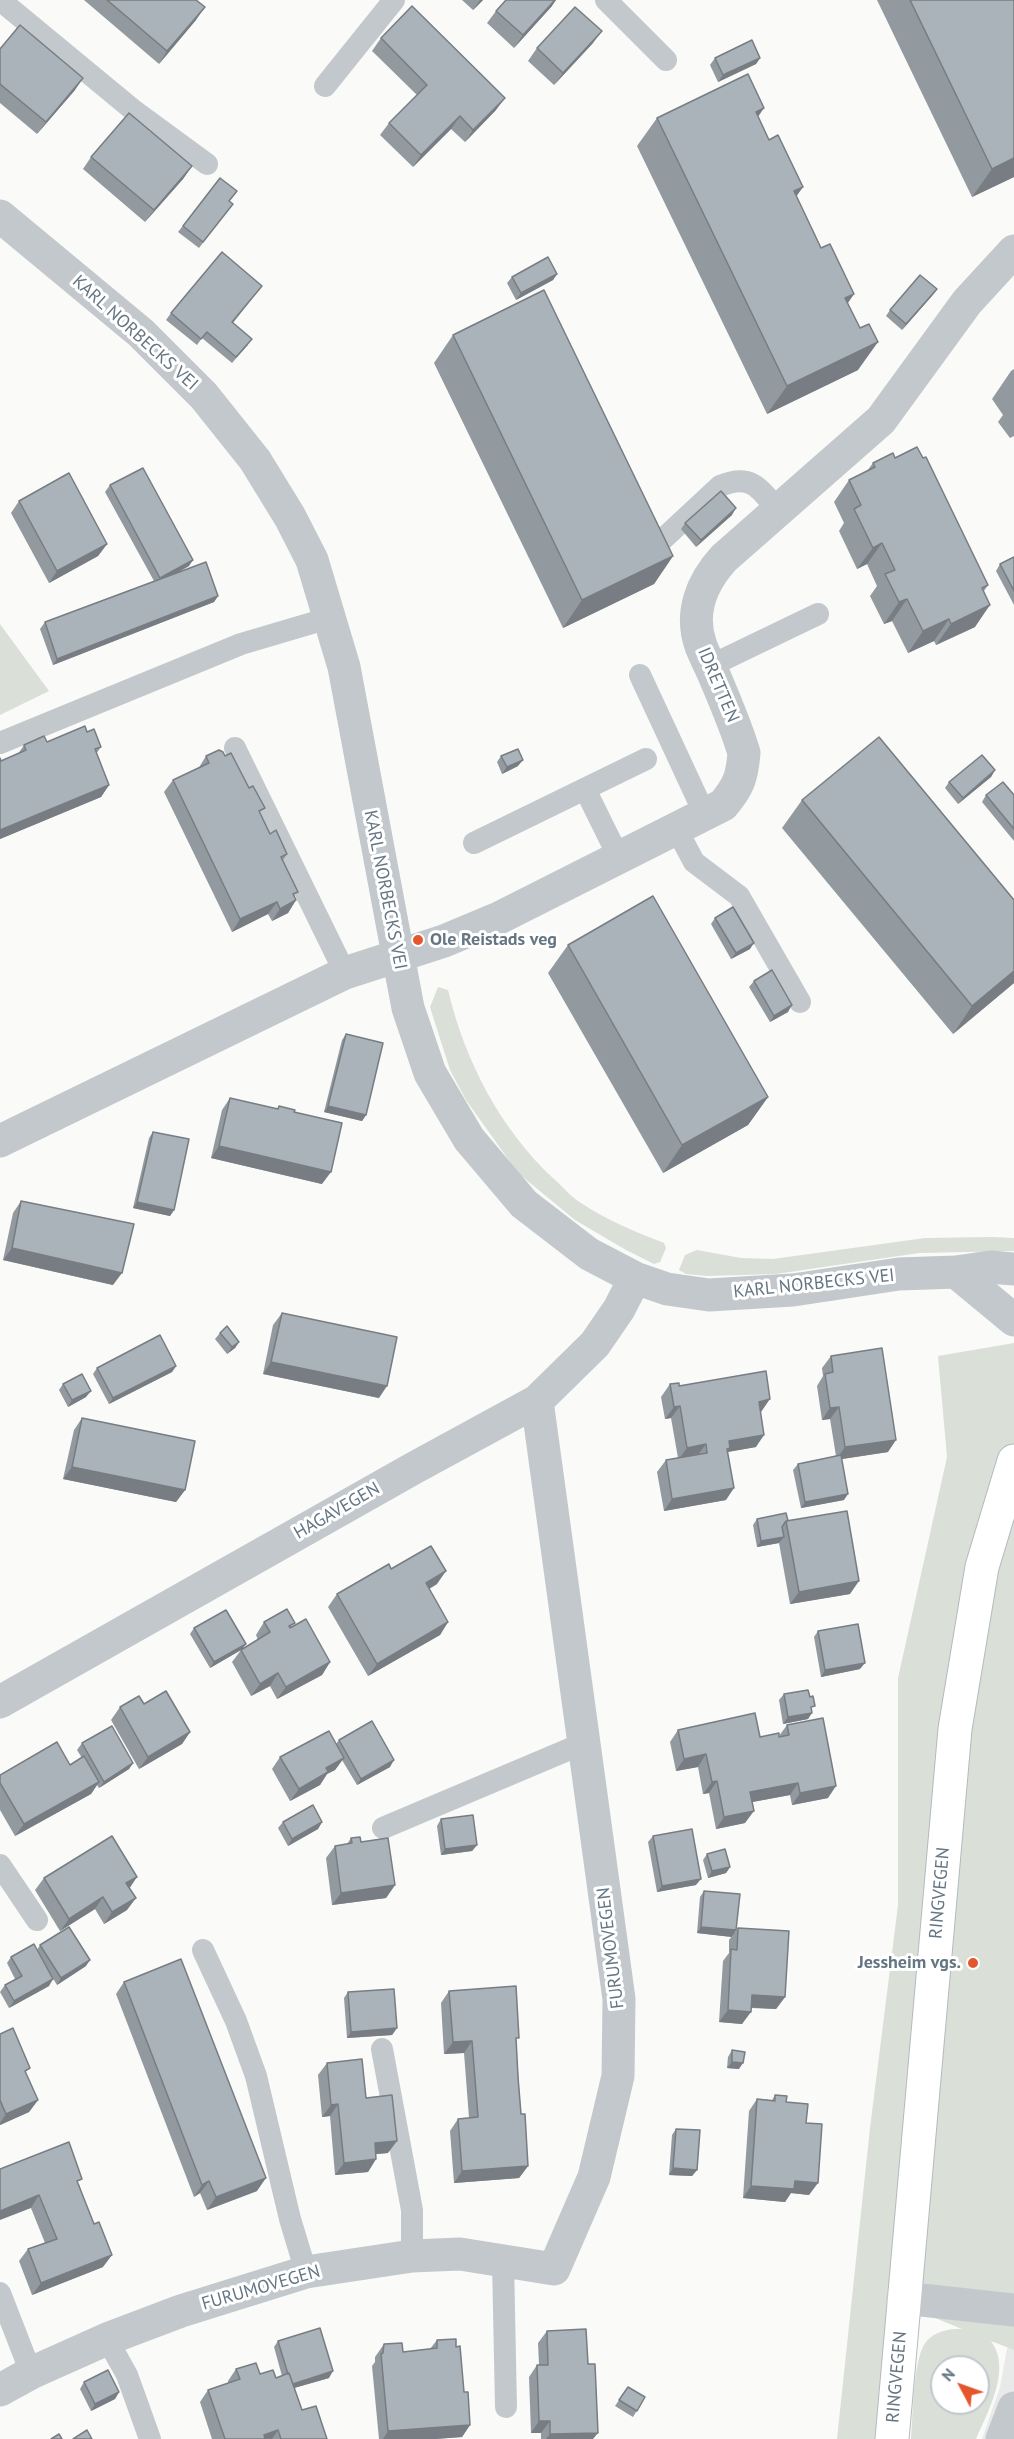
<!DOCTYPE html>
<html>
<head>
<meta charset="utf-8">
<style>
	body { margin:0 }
	#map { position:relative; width:1014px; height:2439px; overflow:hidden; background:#fafaf8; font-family:"PT Sans",sans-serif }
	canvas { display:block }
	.north { position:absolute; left:930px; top:2355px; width:60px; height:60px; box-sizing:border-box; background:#fff; border:2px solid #c1c8cd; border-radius:50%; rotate:311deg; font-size:16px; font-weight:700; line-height:24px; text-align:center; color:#657683 }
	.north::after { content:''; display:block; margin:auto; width:21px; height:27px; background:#e4572e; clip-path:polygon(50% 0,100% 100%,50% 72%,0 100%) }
</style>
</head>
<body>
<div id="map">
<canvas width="1014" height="2439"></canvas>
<div class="north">N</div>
</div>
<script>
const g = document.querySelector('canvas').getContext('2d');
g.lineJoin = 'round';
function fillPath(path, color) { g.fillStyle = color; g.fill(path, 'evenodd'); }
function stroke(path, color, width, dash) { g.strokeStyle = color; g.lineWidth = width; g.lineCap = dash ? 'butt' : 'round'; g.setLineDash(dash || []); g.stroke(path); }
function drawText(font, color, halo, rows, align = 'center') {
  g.font = font + ' "PT Sans",sans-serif'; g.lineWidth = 6; g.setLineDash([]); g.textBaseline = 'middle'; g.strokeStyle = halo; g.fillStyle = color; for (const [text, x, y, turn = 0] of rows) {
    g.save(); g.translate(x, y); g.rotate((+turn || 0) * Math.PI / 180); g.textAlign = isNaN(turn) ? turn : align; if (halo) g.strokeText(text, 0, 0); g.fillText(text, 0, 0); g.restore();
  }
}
fillPath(new Path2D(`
	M1014 2310V2439H982L1000 2387Z`), '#e8e9e9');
fillPath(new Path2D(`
	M0 624 49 691 0 715Z
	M438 987 448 990C465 1061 500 1129 554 1179 563 1187 571 1197 581 1203 607 1220 635 1232 664 1243L666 1248 660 1262 654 1264 626 1250 575 1220 518 1173 466 1100 450 1070 430 1007Z
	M993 1237 1014 1238V1251L919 1253 776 1274 707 1276 686 1274 679 1270 685 1255 697 1250 741 1258 773 1259 925 1238Z
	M1014 1343V2350L991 2341C1012 2369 988 2411 976 2439H911C913 2414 913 2371 922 2349 928 2333 947 2328 962 2329L913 2309 892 2439H837L870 2128 898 1905V1678L947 1457 938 1356ZM942 2367H978V2403H942Z`), '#dadfd7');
const secondary = new Path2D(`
	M892 2439 955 1729 982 1567 1014 1461`);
stroke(secondary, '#b3babf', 35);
stroke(new Path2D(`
	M0 0 132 109 207 164
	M606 0 666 60
	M325 86 394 0
	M662 540 720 486C751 473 760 488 778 511
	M710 666 818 614
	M640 675 705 815
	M0 743 241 644 329 618
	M235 748 345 973
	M585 789 619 858
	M677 830 694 862 739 896 800 1002
	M474 843 646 759
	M383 1828 584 1743
	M0 1865 37 1920
	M203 1950 236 2021 256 2076 290 2219 306 2272
	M382 2049 412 2210V2256
	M503 2261 506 2407
	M0 2293 31 2373
	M107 2339 127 2375 150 2439`), '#c3c8cc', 22);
stroke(new Path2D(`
	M0 216 141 333 204 396 255 460 290 517 312 560 344 667 408 1008 430 1073 469 1139 524 1204 589 1254 635 1278 667 1289 709 1295 793 1290 899 1274 956 1272 990 1267 1014 1269
	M0 1141 345 973 444 941 499 918 723 805C739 786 742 777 744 753 736 726 725 701 714 675 710 666 705 656 701 646 689 613 702 582 724 558L881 420 967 302 1014 251
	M956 1272 1014 1320
	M0 1702 414 1468 537 1401 595 1344 619 1309 635 1278
	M903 2298 1014 2310
	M0 2390 31 2373 107 2339 181 2311 306 2272 412 2256 460 2254 554 2269 594 2177 618 2076 619 1999 537 1401
	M1002 2439 1014 2408`), '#c3c8cc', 33);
stroke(secondary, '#fff', 33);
fillPath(new Path2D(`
	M84 0H196V20L159 64Z
	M462 0H483L473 10Z
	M877 0H1014V177L972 197Z
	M552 6 514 48 487 23 496 11Z
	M381 38 496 110 465 142 451 129 413 167 380 135 389 123 417 95 372 51Z
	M593 43 554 85 528 61 537 48Z
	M0 49 75 90 37 134 0 103Z
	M715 58H760L756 64 718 82 710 65Z
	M758 117 769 140 803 187 796 196 821 248 854 294 848 303 858 370 767 414 637 146 657 118Z
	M91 157 192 166 183 179 145 222 83 169Z
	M220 178 229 201 233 204 199 248 178 232Z
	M557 274 553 280 516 300 507 283 512 277Z
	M262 286 233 323 248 345 232 363 202 338 197 345 166 320 171 313Z
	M937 289 902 330 886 316 890 310Z
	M453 335 673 556 654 584 563 628 434 363Z
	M1014 369V436L1010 438 998 422 1003 415 992 399 1011 371Z
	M895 458 988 585 984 591 975 627 936 645 934 641 908 653 892 621 884 624 870 596 877 586 867 564 857 569 839 531 844 523 834 502 849 480 867 471 873 463Z
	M110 485 189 566 177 573 218 596 214 602 53 665 40 629 45 622 154 581 105 492Z
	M19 501 107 544 98 556 49 583 11 513Z
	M732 515 696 547 681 529 685 523Z
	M1014 557V605L996 571 1000 564Z
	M87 732 101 747 96 754 109 785 101 797 0 839V758L1 761 18 754 24 745 47 742Z
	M206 756 260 813 270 834 287 854 283 860 296 900 288 913 272 921 268 914 232 932 164 792 173 780 198 769Z
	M501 756 518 766 502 774 497 762Z
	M995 770 991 777 958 804 945 788 949 782Z
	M986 795H1014V841L982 802Z
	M802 800 1014 900V983L953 1034 782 828Z
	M715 918 750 949 731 959 711 924Z
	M568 945 768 1097 748 1125 663 1173 548 973Z
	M754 981 788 1012 770 1022 749 987Z
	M346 1034 366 1115 362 1121 324 1112 342 1040Z
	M230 1098 277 1109 279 1106 294 1112 322 1184 211 1158 222 1110Z
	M153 1132 174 1210 170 1216 133 1208 149 1138Z
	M21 1201 113 1285 3 1260 13 1213Z
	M282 1313 379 1398 263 1374 273 1325Z
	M220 1333 239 1342 235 1348 227 1354 215 1339Z
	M831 1356 888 1452 841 1459 844 1500 801 1508 793 1470 798 1464 836 1456 830 1419 822 1420 817 1386 823 1376 822 1368Z
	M176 1366 172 1372 109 1404 93 1374 97 1368Z
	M63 1384 86 1397 68 1407 59 1390Z
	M670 1384 761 1412H760L756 1447 728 1452 726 1500 664 1511 657 1472 666 1460 678 1458 671 1418 665 1419 661 1397Z
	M82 1418 185 1490 176 1502 63 1479 74 1430Z
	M757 1519 788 1521 850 1594 790 1604 779 1543 757 1547 753 1525Z
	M391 1569 437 1584 429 1589 448 1622 440 1635 368 1676 328 1607 337 1594Z
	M264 1622 293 1626 330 1662 322 1675 277 1699 270 1686 251 1696 232 1662 241 1650 210 1668 190 1634 194 1628 246 1644 242 1650 258 1640 256 1635Z
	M818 1631 860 1669 821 1677 814 1637Z
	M784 1694 810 1697 812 1711 808 1719 783 1724 779 1700Z
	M144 1704 190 1732 182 1744 139 1769 111 1720 120 1707Z
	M787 1725 828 1798 792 1805 790 1795 752 1802 745 1823 716 1829 709 1793 703 1794 698 1767 676 1771 670 1742 678 1730 760 1737 779 1736Z
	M339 1740 390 1767 357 1785 342 1760 335 1770 327 1774 320 1785 290 1801 272 1769 280 1757 336 1744Z
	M82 1743 133 1763 129 1769 99 1788 97 1785 91 1794 15 1836 0 1810V1775L70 1765 82 1758 77 1750Z
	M441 1819 477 1845 472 1851 441 1855 437 1826Z
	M283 1822H322L318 1829 288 1846 278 1828Z
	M653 1836 696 1885 657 1892 648 1842Z
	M351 1838 361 1842 395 1885 386 1898 332 1905 326 1858 335 1846 347 1844Z
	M707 1854 730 1867 726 1873 708 1878 703 1860Z
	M44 1878 129 1888 127 1910 104 1924 95 1909 60 1931 35 1890Z
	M704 1891 736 1930 732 1937 697 1933 700 1897Z
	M738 1928 785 1997 776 2009 751 2008 742 2024 719 2022 723 1961 729 1953V1940Z
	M40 1945 86 1966 57 1985 51 1975 49 1986 9 2008 0 1992 5 1985 15 1979 7 1963 11 1957 37 1950Z
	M124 1982 257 2191 207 2210 200 2193 194 2197 116 1994Z
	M449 1991 516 2043 521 2114 528 2166 519 2178 454 2183 450 2131 458 2119 469 2118 464 2053 444 2054 441 2003Z
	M348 1992 397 2028 392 2035 347 2038 344 1998Z
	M0 2034 26 2074 38 2100 29 2112 0 2125Z
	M732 2050 739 2069 727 2068 728 2057Z
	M327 2063 366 2098 388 2153 376 2154V2159L368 2172 335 2175 330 2116 322 2117 318 2075Z
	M775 2095 786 2102 806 2123 809 2195 791 2193 785 2202 743 2198 749 2111 757 2099 772 2100Z
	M676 2129 697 2170 692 2176 669 2175 672 2135Z
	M0 2169 79 2184 103 2267 32 2295 19 2261 28 2249 45 2243 31 2208Z
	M547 2331 588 2364 593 2439H541V2433H531L529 2377 537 2365H539L538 2343Z
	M437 2340 456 2347 470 2425 462 2437 435 2439H379L372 2366 375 2362V2357L384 2344 403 2352 430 2349Z
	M278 2341 329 2378 294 2388 302 2410 327 2439H212L200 2402 208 2390 228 2383V2381L236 2369 276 2378 282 2376 274 2347Z
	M84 2382 119 2392 115 2399 91 2411 80 2389Z
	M628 2387 645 2397 633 2417 615 2406Z`), '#929a9f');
fillPath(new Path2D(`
	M480 0H483L473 10Z
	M555 0H556L552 6 514 48 523 35Z
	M205 7 196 20 159 64 167 51Z
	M602 31 593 43 554 85 563 73Z
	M760 58 756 64 718 82 723 75Z
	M83 78 75 90 37 134 46 122Z
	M505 98 496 110 465 142 473 130Z
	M764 108 745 136 756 112Z
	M460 116 451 129 413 167 421 155Z
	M1014 158V177L972 197 992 169Z
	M192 166 183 179 145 222 154 210Z
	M803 187 783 215 794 191Z
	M557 274 553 280 516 300 521 293Z
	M937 289 932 296 902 330 906 324Z
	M854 294 834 322 845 298Z
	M878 342 858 370 767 414 787 386Z
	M736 508 732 515 696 547 701 540Z
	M882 543 867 564 857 569 873 548Z
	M107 544 98 556 49 583 57 571Z
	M673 556 654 584 563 628 582 600Z
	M193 560 189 566 156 584 160 578Z
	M218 596 214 602 53 665 57 659Z
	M907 599 892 621 884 624 899 602Z
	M990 605 975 627 936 645 951 624Z
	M949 619 934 641 908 653 923 631Z
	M523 760 518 766 502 774 507 767Z
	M995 770 991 777 958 804 963 798Z
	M109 785 101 797 0 839V830Z
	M296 900 288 913 272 921 280 909Z
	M277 902 268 914 232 932 240 919Z
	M754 943 750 949 731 959 736 953Z
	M1014 971V983L953 1034 972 1006Z
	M792 1005 788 1012 770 1022 774 1016Z
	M768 1097 748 1125 663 1173 682 1145Z
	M328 1106 366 1115 362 1121 324 1112Z
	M219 1146 331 1172 322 1184 211 1158Z
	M137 1202 174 1210 170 1216 133 1208Z
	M12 1248 122 1273 113 1285 3 1260Z
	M239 1342 235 1348 227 1354 232 1347Z
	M271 1362 387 1386 379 1398 263 1374Z
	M176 1366 172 1372 109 1404 113 1398Z
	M91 1391 86 1397 68 1407 72 1400Z
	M770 1399 761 1412 750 1414 759 1402Z
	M680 1406 671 1418 665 1419 674 1407Z
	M839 1407 830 1419 822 1420 830 1408Z
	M764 1435 756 1447 727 1452 722 1460 729 1441Z
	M896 1440 888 1452 836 1460 845 1447Z
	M706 1444 697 1456 678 1460 687 1448Z
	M72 1467 185 1490 176 1502 63 1479Z
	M734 1488 726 1500 664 1511 672 1499Z
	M848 1494 844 1500 801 1508 805 1502Z
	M784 1537 779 1543 757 1547 761 1541Z
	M446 1571 437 1584 417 1596 426 1583Z
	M859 1581 850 1594 790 1604 799 1592Z
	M448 1622 440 1635 368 1676 377 1664Z
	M246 1644 241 1650 210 1668 214 1662Z
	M330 1662 322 1675 277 1699 286 1687Z
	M865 1663 860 1669 821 1677 825 1670Z
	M278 1673 270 1686 251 1696 260 1684Z
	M812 1713 808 1719 783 1724 788 1717Z
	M190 1732 182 1744 139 1769 148 1757Z
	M706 1754 698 1767 676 1771 684 1759Z
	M344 1758 335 1770 327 1774 320 1785 290 1801 299 1789 326 1768Z
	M394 1760 390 1767 357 1785 361 1779Z
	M133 1763 129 1769 99 1788 104 1782Z
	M717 1781 709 1793 703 1794 712 1782Z
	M99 1782 91 1794 15 1836 24 1824Z
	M798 1783 790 1795 742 1804 750 1792Z
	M836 1786 828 1798 792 1805 800 1793Z
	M754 1811 745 1823 716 1829 724 1817Z
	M322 1822 318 1829 288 1846 292 1839Z
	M477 1845 472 1851 441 1855 445 1849Z
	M730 1867 726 1873 708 1878 712 1871Z
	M137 1877 129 1889 126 1883Z
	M701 1879 696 1885 657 1892 662 1886Z
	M395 1885 386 1898 332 1905 341 1893Z
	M103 1897 95 1909 60 1931 69 1919Z
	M136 1898 127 1910 104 1924 112 1912Z
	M701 1927 736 1930 732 1937 697 1933Z
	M90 1960 86 1966 57 1985 61 1978Z
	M53 1979 49 1986 9 2008 14 2001Z
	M752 1995 785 1997 776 2009 743 2007Z
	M728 2010 751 2012 742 2024 719 2022Z
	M397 2028 392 2035 347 2038 351 2032Z
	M472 2041 464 2053 444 2054 453 2042Z
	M732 2062 743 2063 739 2069 727 2068Z
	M38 2100 29 2112 0 2125V2123L6 2114Z
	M338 2104 330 2116 322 2117 331 2105Z
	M397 2141 388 2153 366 2155 375 2143Z
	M376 2159 368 2172 335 2175 344 2163Z
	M528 2166 519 2178 454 2183 462 2171Z
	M673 2168 697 2170 692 2176 669 2175Z
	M266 2178 257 2191 207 2210 216 2197Z
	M209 2181 200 2193 194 2197 202 2185Z
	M795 2181 818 2183 809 2195 791 2193 785 2202 743 2198 751 2186Z
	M39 2195 31 2208 0 2220V2211Z
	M112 2255 103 2267 32 2295 41 2283Z
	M333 2371 329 2378 287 2390 291 2384Z
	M119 2392 115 2399 91 2411 95 2404Z
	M539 2421H550L541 2433H531Z
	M470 2425 462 2437 435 2439H383L388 2431Z
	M278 2430 272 2439H261L264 2435Z
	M598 2433 593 2439H546L550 2434Z`), '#777d82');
const building = new Path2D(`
	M107 0H196L205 7 167 51Z
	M506 0H555L523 35 496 11Z
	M910 0H1014V158L992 169Z
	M412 6 505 98 473 130 460 116 421 155 389 123 427 85 381 38Z
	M575 7 602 31 563 73 537 48Z
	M20 25 83 78 46 122 0 84V49Z
	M752 40 760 58 723 75 715 58Z
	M748 74 764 108 756 112 769 140 778 135 803 187 794 191 821 248 830 244 854 294 845 298 860 328 869 324 878 342 787 386 657 118Z
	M129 113 192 166 154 210 91 157Z
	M220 178 237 191 229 201 233 204 203 242 183 226Z
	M222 252 262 286 232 322 252 339 236 357 207 332 201 339 171 313Z
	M548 257 557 274 521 293 512 277Z
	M920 275 937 289 906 324 890 310Z
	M544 290 673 556 582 600 453 335Z
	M917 447 923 458 926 457 988 585 982 588 990 605 951 624 949 619 923 631 907 599 899 602 885 574 895 570 882 543 873 548 854 509 861 505 849 480 875 467 873 463 893 453 895 458Z
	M143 468 193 560 160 578 110 485Z
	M69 473 107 544 57 571 19 501Z
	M721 491 736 508 701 540 685 523Z
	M1014 557V591L1000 564Z
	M206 562 218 596 57 659 45 622Z
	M85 726 87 732 94 729 101 747 95 749 109 785 0 830V758L1 761 26 750 24 745 44 736 47 742Z
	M879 737 1014 900V971L972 1006 802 800Z
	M518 749 523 760 507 767 501 756Z
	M219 750 223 752 225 756 231 753 249 788 253 786 265 808 259 811 270 834 276 830 287 854 281 857 298 892 293 894 296 900 280 909 277 902 240 919 173 780 209 763 206 756Z
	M982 755 995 770 963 798 949 782Z
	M1003 782 1014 795V829L986 795Z
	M653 896 768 1097 682 1145 568 945Z
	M733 907 754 943 736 953 715 918Z
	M772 970 792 1005 774 1016 754 981Z
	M346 1034 383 1043 366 1115 328 1106Z
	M230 1098 278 1109 279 1106 295 1110 294 1112 342 1123 331 1172 219 1146Z
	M153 1132 189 1139 174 1210 137 1202Z
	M21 1201 134 1224 122 1273 12 1248Z
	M282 1313 397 1337 387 1386 271 1362Z
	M227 1326 239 1342 232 1347 220 1333Z
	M160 1335 176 1366 113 1398 97 1368Z
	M882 1348 896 1440 845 1447 839 1407 830 1408 825 1374 833 1372 831 1356Z
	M766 1371 770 1399 759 1402 764 1435 729 1441 730 1448 727 1449 734 1488 672 1499 666 1460 707 1453 706 1444 687 1448 680 1406 674 1407 670 1384 679 1383V1386Z
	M82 1374 91 1391 72 1400 63 1384Z
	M82 1418 195 1441 185 1490 72 1467Z
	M841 1455 848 1494 805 1502 798 1464Z
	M847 1511 859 1581 799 1592 786 1521Z
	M786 1513 788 1521H786L782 1527 784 1537 761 1541 757 1519Z
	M431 1546 446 1571 426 1583 448 1622 377 1664 337 1594 389 1564 391 1569Z
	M287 1609 295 1623 289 1626 290 1628 306 1619 330 1662 286 1687 278 1673 260 1684 241 1650 270 1632 264 1622Z
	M226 1610 246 1644 214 1662 194 1628Z
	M858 1624 865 1663 825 1670 818 1631Z
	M808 1690 810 1697 813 1696 815 1706 811 1707 812 1713 788 1717 784 1694Z
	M166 1691 190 1732 148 1757 120 1707 139 1696 144 1704Z
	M755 1713 760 1737 779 1733V1737L789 1735 787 1725 823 1718 836 1786 800 1793 798 1783 750 1792 754 1811 724 1817 717 1781 712 1782 706 1754 684 1759 678 1730Z
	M372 1721 394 1760 361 1779 339 1740Z
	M112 1726 133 1763 104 1782 82 1743Z
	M329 1731 344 1758 326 1768 328 1772 299 1789 280 1757Z
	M57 1742 70 1765 84 1756 99 1782 24 1824 0 1783V1775Z
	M313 1805 322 1822 292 1839 283 1822Z
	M473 1815 477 1845 445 1849 441 1819Z
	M692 1829 701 1879 662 1886 653 1836Z
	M112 1836 137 1877 126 1883 136 1898 112 1912 103 1897 69 1919 44 1878Z
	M360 1837 361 1842 388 1838 395 1885 341 1893 335 1846 352 1843 351 1838Z
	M725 1849 730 1867 712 1871 707 1854Z
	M704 1891 740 1894 736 1930 701 1927Z
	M69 1927 90 1960 61 1978 40 1945Z
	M738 1928 789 1931 785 1997 752 1995 751 2012 728 2010 731 1949 737 1950Z
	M34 1944 53 1979 14 2001 5 1985 22 1976 11 1957Z
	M181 1959 266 2178 216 2197 209 2181 202 2185 124 1982Z
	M516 1986 519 2038H516L518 2077 521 2114H525L528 2166 462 2171 458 2119 478 2117 472 2041 453 2042 449 1991Z
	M394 1989 397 2028 351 2032 348 1992Z
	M13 2028 30 2068 25 2071 38 2100 6 2114 0 2100V2034Z
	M732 2050 745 2052 743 2063 732 2062Z
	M362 2059 366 2098 392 2095 397 2141 375 2143 376 2159 344 2163 338 2104 331 2105 327 2063Z
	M775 2095 787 2096 786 2102 808 2104 806 2123 822 2124 818 2183 795 2181 794 2189 751 2186 757 2099 775 2101Z
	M676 2129 700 2130 697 2170 673 2168Z
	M69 2142 82 2179 77 2181 94 2224 99 2222 112 2255 41 2283 28 2249 57 2239 39 2195 0 2211V2169Z
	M320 2328 333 2371 293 2384 289 2373 288 2374 278 2341Z
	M586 2329 588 2364H595L598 2433 550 2434V2421H539L537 2365H548L547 2331Z
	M456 2339V2347L460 2346 464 2392H468L470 2425 388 2431 381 2354 383 2353 384 2344 402 2343 403 2352 437 2348V2340Z
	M256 2363 260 2374 273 2370 276 2378 289 2373 302 2410 316 2406 327 2439H281L278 2430 264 2435 265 2439H225L208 2390 240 2379 236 2369Z
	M108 2370 119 2392 95 2404 84 2382Z
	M628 2387 645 2397 637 2411 619 2400Z
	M87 2430 92 2439H73Z
	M59 2434 62 2439H51Z`);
fillPath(building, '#aab3b9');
stroke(building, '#777d82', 1.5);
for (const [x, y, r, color] of [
	[418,940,6,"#e4572e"],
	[973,1963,6,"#e4572e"]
]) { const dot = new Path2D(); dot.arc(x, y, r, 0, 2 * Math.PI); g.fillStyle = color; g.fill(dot); stroke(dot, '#fff', 2); }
drawText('18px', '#657683', '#fff', [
	["KARL NORBECKS VEI",135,333,42],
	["IDRETTEN",718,685,67],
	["KARL NORBECKS VEI",385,890,79],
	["KARL NORBECKS VEI",814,1284,-6],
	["HAGAVEGEN",337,1511,-30],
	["RINGVEGEN",940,1893,-85],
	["FURUMOVEGEN",611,1948,-97],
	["FURUMOVEGEN",261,2288,-16],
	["RINGVEGEN",897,2377,-85]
]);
drawText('bold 18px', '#657683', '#fff', [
	["Ole Reistads veg",430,940],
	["Jessheim vgs.",961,1963,"right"]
], 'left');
</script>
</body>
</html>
